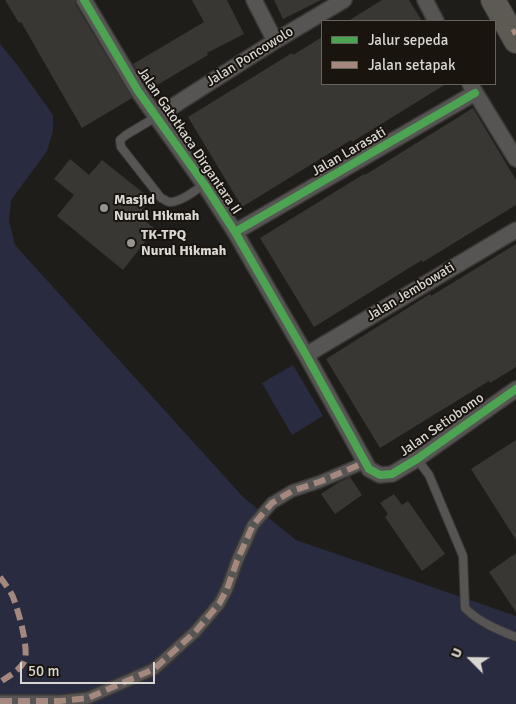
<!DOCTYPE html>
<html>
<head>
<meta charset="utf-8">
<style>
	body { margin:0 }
	#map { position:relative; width:516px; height:704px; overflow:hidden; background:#1f1d1a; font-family:Signika,sans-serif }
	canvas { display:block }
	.legend { position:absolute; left:321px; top:20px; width:175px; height:65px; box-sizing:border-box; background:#19140e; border:1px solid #66625c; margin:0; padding:6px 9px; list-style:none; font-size:15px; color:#d9d6d1 }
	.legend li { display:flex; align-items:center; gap:10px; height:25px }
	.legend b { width:25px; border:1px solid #66625c }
	.north { position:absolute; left:446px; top:634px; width:50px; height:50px; -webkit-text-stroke:4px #19140e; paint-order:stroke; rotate:293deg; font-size:14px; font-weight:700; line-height:20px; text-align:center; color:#d9d6d1 }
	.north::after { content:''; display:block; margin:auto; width:18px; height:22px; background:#d9d6d1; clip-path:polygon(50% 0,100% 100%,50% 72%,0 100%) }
	.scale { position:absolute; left:20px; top:662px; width:135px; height:22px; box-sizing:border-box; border:2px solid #d9d6d1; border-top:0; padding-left:6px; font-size:15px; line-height:18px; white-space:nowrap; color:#d9d6d1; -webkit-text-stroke:4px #19140e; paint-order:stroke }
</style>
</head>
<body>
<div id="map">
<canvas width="516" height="704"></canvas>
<ul class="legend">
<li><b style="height:6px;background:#4ca352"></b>Jalur sepeda</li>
<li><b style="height:6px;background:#a5887d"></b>Jalan setapak</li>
</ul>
<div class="north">U</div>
<div class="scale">50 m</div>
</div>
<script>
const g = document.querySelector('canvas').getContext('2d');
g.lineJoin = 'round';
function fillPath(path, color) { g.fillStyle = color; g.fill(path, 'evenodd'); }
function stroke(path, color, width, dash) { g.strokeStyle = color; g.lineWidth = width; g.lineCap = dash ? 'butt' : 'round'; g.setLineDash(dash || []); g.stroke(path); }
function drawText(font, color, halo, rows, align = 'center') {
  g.font = font + ' Signika,sans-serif'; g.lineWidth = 4; g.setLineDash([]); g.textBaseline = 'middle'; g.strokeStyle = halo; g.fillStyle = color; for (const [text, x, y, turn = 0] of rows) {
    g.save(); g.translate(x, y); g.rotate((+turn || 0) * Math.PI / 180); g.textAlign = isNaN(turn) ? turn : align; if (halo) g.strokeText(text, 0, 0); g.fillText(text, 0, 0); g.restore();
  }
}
fillPath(new Path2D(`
	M0 44 18 66 53 115V131L47 151 11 200 9 221 15 245 243 497 296 540 516 616V704H0Z
	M293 365 323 416 292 435 262 383Z`), '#292c40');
fillPath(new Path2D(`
	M5 0H75L76 5 132 98 82 128 21 22 19 23Z
	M192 0H227L244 34 207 53 208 55 152 88V87L148 89 133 64 204 22Z
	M274 0H321L283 19Z
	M382 0H409L422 21H348Z
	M322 37V84H446L352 142 351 140 242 207 188 117 292 53 293 55Z
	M473 108 516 180V205L423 262 422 260 314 327 260 238 364 174 365 175Z
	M70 159 89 175 102 160 151 199 138 215 155 229 123 270 57 216 74 195 54 179Z
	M516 244V367L490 383 489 381 380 448 326 359 430 294 431 296Z
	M516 440V540L471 469Z
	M350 477 362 495 335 514 321 494 339 482Z
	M394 494 402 505 408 501 445 554 422 571 385 517 388 514 380 503Z
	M516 553V612L489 572Z`), '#393734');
const service = new Path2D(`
	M156 117 126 135 120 140 121 147 161 198C164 199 166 201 169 202 179 203 197 190 204 184
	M417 459 429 475 463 556 465 608C479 622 498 630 516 637`);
const pedestrian = new Path2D(`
	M0 701H60L88 698 154 669 195 632 219 604 227 589 237 561 253 525 272 503 292 491 319 482 366 462`);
const minor = new Path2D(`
	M84 0 138 91 204 184 235 232 306 355 369 469 380 475 392 474 417 459 516 389
	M254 0 275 41
	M425 0 436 21
	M470 84 516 159
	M156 117 275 41 344 0
	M235 232 475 93
	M306 355 516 230`);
const primary = new Path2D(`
	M493 0 516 41`);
stroke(service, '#3b3836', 10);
stroke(pedestrian, '#3b3836', 14);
stroke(minor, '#3b3836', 18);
stroke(primary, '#3b3836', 26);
stroke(service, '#575553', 8);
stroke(pedestrian, '#575553', 11);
stroke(minor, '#575553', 15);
stroke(primary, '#5d5953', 24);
stroke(new Path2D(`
	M512 33 516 31
	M0 577C4 583 10 590 13 597 18 610 30 650 24 662 19 671 9 676 0 682
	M0 701H60L88 698 154 669 195 632 219 604 227 589 237 561 253 525 272 503 292 491 319 482 366 462`), '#a5887d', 6, [12, 6]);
stroke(new Path2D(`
	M84 0 138 91 204 184 235 232 306 355 369 469 380 475 392 474 417 459 516 389
	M235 232 475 93`), '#4ca352', 8);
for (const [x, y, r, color] of [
	[104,208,5,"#989591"],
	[131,243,5,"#989591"]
]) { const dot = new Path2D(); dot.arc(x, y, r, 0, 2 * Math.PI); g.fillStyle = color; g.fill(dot); stroke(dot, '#19140e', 2); }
drawText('14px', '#d9d6d1', '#19140e', [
	["Jalan Poncowolo",250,57,-32],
	["Jalan Gatotkaca Dirgantara II",189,141,56],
	["Jalan Larasati",349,152,-30],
	["Jalan Jembowati",411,292,-31],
	["Jalan Setiobomo",442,425,-35]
]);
drawText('bold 14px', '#d9d6d1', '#19140e', [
	["Masjid",114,200],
	["Nurul Hikmah",114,216],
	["TK-TPQ",141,235],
	["Nurul Hikmah",141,251]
], 'left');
</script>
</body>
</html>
